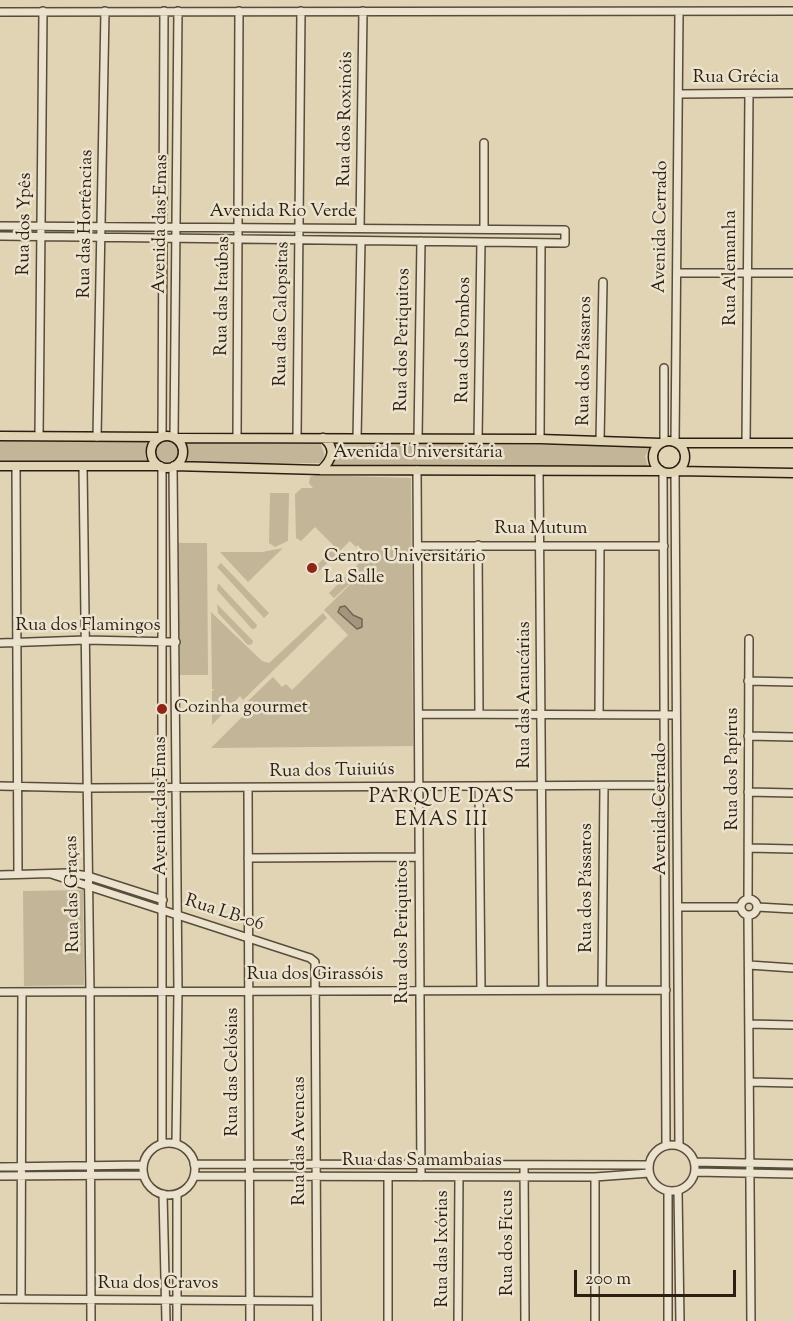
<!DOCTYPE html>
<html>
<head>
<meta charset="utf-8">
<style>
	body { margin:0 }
	#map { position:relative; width:793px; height:1321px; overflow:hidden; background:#e1d4b4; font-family:"Sorts Mill Goudy",serif }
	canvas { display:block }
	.scale { position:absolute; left:574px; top:1270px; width:162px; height:27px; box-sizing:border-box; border:3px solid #2c1f12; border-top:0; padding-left:8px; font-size:18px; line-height:21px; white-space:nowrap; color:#2c1f12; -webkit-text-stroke:4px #ece3ce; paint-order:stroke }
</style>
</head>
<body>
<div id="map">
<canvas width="793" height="1321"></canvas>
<div class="scale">200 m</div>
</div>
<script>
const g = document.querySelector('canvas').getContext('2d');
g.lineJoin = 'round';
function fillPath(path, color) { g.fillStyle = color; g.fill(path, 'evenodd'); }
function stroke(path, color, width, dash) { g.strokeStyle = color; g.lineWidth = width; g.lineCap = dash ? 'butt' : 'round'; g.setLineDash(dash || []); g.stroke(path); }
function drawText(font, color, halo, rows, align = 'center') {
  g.font = font + ' "Sorts Mill Goudy",serif'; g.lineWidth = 5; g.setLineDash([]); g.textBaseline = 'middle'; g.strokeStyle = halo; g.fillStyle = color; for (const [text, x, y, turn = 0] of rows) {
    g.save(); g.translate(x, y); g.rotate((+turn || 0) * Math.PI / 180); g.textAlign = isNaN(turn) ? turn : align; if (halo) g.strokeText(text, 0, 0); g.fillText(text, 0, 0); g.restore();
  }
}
fillPath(new Path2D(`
	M156 451a11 11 0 1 1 22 0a11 11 0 1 1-22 0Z
	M0 440 147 442 145 456 148 463 0 462Z
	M185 443 321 444 325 457 320 463 185 464 188 456Z
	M331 443 651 446 645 456 648 467 329 466Z
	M315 475 411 478 413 746 211 748 252 707 248 701 273 677 282 687 286 684 292 690 348 635 324 610 368 567 334 598 329 593 366 556 358 545 356 547 350 541 316 574 312 570 335 547 315 527 301 541 296 538 295 494 302 488H313L309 483 310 477Z
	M270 493H289L288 541 275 547 269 543Z
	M178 543H207L208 675H179Z
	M283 548 248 582 220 552H262Z
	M221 563 269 613 264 618 217 567Z
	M218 583 257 625 256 628 252 629 217 590Z
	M217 604 253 641 252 644 248 645 218 613Z
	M211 612 262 661 269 663 323 613 327 618 243 700 240 696 212 725V691L215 689H212Z
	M83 890 84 985 24 986 23 891Z`), '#c2b598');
const water = new Path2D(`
	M345 606 353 615 362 619V627L357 629 338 612 340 607Z`);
fillPath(water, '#a3967d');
stroke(water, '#736652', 1.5);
const minor = new Path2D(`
	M0 12 793 11
	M679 94 793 93
	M0 226 565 230V243L0 236
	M360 228 363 11
	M484 229V143
	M677 273H793
	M39 436 43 11
	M162 436 164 11
	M97 437 105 11
	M174 437 178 11
	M237 437 239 11
	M297 437 301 11
	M357 438 361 241
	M418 438 421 241
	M478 439 481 242
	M540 439 541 243
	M600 441 603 282
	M664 441V368
	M675 442 679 13
	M746 442 749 94
	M16 466 18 874
	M83 467 90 992 91 1321
	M162 467V1144
	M173 467 178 991 176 1144
	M417 470 421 1177
	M539 472 543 990
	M663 472 666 1146
	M675 472 679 1146
	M478 545 479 714
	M418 546H664
	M0 643 86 640 176 642
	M748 681 793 682
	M419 714 676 715
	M599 715 600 546
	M748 736 793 737
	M0 786 87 788 665 785
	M479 786 481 990
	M248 788 250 1321
	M748 792 793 793
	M749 848 793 849
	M248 858 419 857
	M51 874 310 958 315 962 317 1321
	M0 875 68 873 88 876 163 900
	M748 899 749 639
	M741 907a8 8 0 1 1 16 0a8 8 0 1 1-16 0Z
	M678 907H741
	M757 907 793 909
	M748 915 751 1321
	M749 965 793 968
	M602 990 604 786
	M0 992 666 990
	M749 1024 793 1025
	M750 1082 793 1083
	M143 1169a26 26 0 1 1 52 0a26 26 0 1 1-52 0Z
	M649 1168a23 23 0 1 1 46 0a23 23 0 1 1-46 0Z
	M694 1162 793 1164
	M194 1164 649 1165
	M524 1165 525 1321
	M0 1167 143 1165
	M695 1172 793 1174
	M0 1176 144 1175
	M194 1176 595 1177 649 1173
	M388 1177V1321
	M595 1177V1321
	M678 1191 680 1321
	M163 1194 166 1321
	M177 1194V1321
	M0 1299 317 1301
	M21 1299 22 992
	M458 1321 459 1177
	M668 1321V1191`);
const major = new Path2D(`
	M151 452a16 16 0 1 1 32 0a16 16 0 1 1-32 0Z
	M0 436 160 437
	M176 438 540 439 660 443
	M653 457a16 16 0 1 1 32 0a16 16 0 1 1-32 0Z
	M678 443H793
	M0 466H160
	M174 466 321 470 661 471
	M321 470C332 460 337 448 323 438
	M677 471 793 473`);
stroke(minor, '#594c3a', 10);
stroke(major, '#2c1f12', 11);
stroke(minor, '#ece3ce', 7);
stroke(major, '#e1d4b4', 8);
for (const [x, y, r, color] of [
	[312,568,6,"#8f2418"],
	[162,709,6,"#8f2418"]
]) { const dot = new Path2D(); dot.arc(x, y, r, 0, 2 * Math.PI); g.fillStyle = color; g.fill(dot); stroke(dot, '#ece3ce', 2); }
drawText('18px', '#2c1f12', '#ece3ce', [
	["Rua Grécia",736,79],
	["Rua dos Roxinóis",347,119,-89],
	["Avenida Rio Verde",283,213],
	["Rua dos Ypês",26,224,-89],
	["Rua das Hortências",87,224,-89],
	["Avenida das Emas",162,224,-89],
	["Avenida Cerrado",662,227,-89],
	["Rua Alemanha",732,268,-90],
	["Rua das Itaúbas",224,296,-89],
	["Rua das Calopsitas",283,314,-89],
	["Rua dos Periquitos",404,340,-89],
	["Rua dos Pombos",465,340,-89],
	["Rua dos Pássaros",586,361,-89],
	["Avenida Universitária",418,454],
	["Rua Mutum",541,530],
	["Rua dos Flamingos",88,627],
	["Rua das Araucárias",526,695,-90],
	["Rua dos Papírus",734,769,-90],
	["Rua dos Tuiuiús",332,772,-1],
	["Avenida das Emas",162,806,-90],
	["Avenida Cerrado",662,809,-90],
	["Rua dos Pássaros",588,888,-90],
	["Rua das Graças",74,894,-91],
	["Rua LB-06",224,914,18],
	["Rua dos Periquitos",404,932,-90],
	["Rua dos Girassóis",315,976],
	["Rua das Celósias",234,1072,-90],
	["Rua das Avencas",301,1141,-90],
	["Rua das Samambaias",422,1162],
	["Rua dos Fícus",509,1243,-90],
	["Rua das Ixórias",444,1249,-90],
	["Rua dos Cravos",158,1285]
]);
drawText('18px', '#2c1f12', '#ece3ce', [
	["Centro Universitário",324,558],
	["La Salle",324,579],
	["Cozinha gourmet",174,709]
], 'left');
g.letterSpacing = '1.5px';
drawText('20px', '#2c1f12', '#ece3ce', [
	["PARQUE DAS",442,799],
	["EMAS III",442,822]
]);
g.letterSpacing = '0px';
</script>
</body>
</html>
